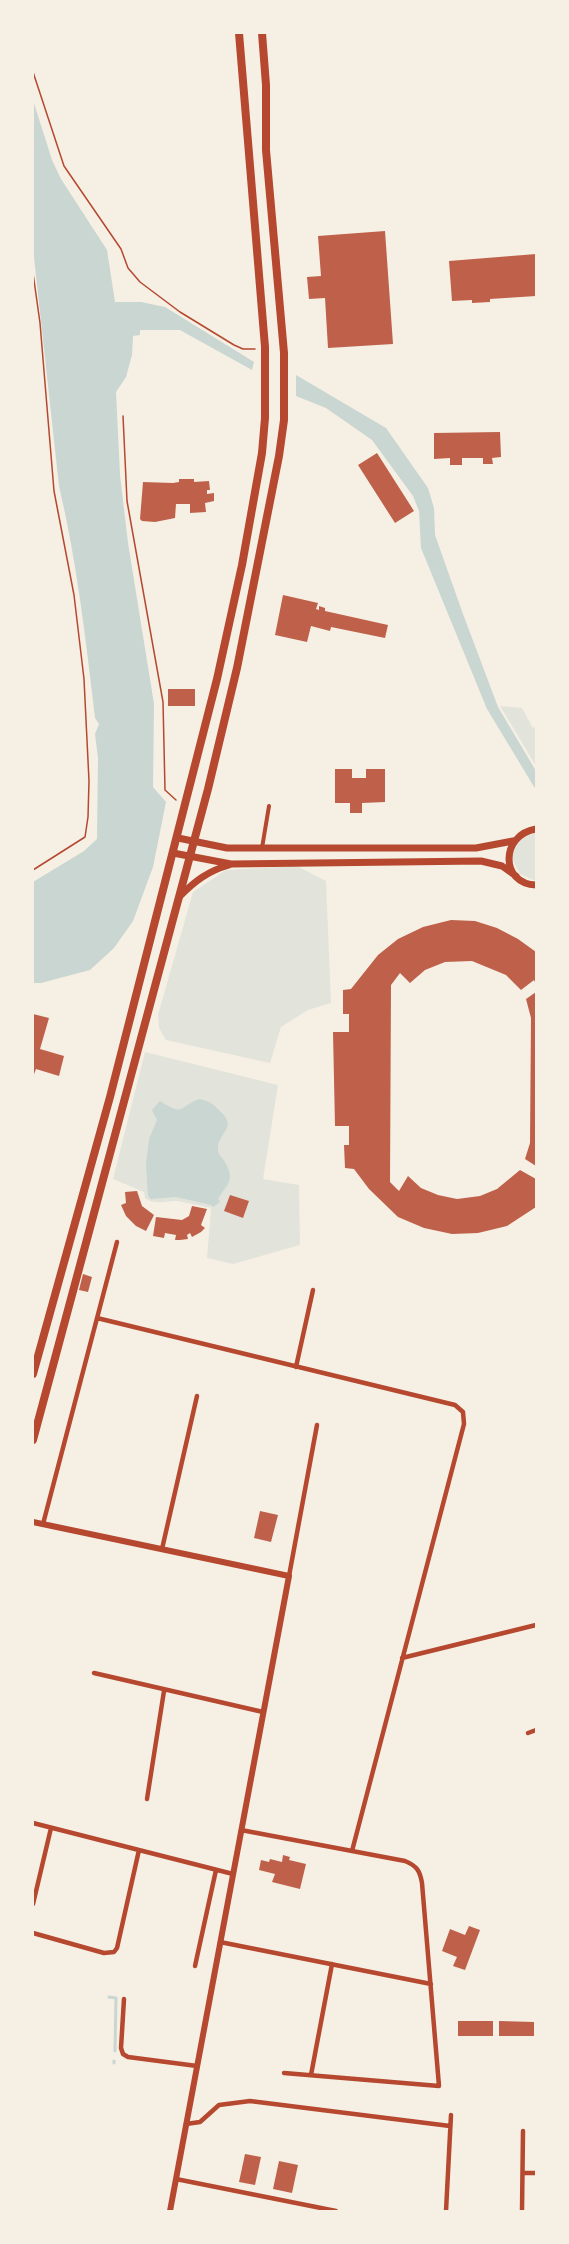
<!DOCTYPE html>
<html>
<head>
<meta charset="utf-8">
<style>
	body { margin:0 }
	#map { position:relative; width:569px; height:2244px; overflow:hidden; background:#f6efe4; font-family:"Alegreya Sans",sans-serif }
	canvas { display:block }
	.frame { position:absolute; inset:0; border:34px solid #f6efe4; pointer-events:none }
</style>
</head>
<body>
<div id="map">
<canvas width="569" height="2244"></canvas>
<div class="frame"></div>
</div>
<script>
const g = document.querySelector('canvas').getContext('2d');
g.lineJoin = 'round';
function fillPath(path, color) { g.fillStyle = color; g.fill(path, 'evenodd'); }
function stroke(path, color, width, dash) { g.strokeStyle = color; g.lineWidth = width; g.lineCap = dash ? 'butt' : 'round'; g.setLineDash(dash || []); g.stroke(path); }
fillPath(new Path2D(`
	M500 706 522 708 533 728 536 726V766Z
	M536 833V881L520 874 512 859C513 844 522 835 536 833Z
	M297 866 326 881 331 1003 308 1010 281 1027 270 1063 166 1040 159 1028 158 1015 193 892 226 870Z
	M145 1052 278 1085 263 1179 299 1185 300 1245 233 1264 207 1258 211 1208C200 1206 189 1203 177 1201 166 1200 155 1206 145 1198L144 1192 113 1179Z`), '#e2e4dc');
fillPath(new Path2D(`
	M33 100 52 160 61 179 107 250 115 302H141L165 307 254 362 252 370 180 330H140V335L133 336 132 355 126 377 116 392 120 475 128 543 154 704 153 787 166 802 153 867 133 921 114 948 90 970 41 983H33V882L84 851 97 839 98 758 95 734 99 724 95 718C86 641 77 562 59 486L33 248Z
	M296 375 386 428 428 488 434 508 435 535 463 614 498 707 536 771V790L487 709 421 548 419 511 413 496 372 440 326 408 296 396Z
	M199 1099C209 1101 212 1103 219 1110 240 1129 216 1132 218 1151 219 1156 223 1158 225 1162 236 1181 226 1185 218 1199L220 1202 213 1207 211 1205 176 1197 151 1199 148 1196 146 1165 149 1139 157 1120 152 1110 160 1101C185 1117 178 1107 199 1099Z`), '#c9d6d2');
stroke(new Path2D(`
	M109 1997 116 1998 115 2051
	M114 2061V2063`), '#c9d6d2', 3);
fillPath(new Path2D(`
	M385 231 393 344 328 348 325 298 309 299 307 277 321 276 318 236Z
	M536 254V296L490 299V302L472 303V300L452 301 449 261Z
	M500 432 501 457 492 458 493 464H483V458H462V465H450V458L434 459V433Z
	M377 453 414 511 395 523 358 465Z
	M179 479H194V482L209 481 210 490H207V494L214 493V501L205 503 206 512 190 513V504H176L175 518 155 522 142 521 140 519 143 482 173 483 179 482Z
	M283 595 318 603 316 609 319 610V606L325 608V611L388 625 385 638 331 627 330 631 311 626 307 642 275 635Z
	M168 689H195V706H168Z
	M335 769H352V778H366V769H385V802L362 803V813H350V803H335Z
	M451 920 475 921 497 928 518 939 536 952V984L534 980 521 990 506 975 472 961 445 962 425 970 410 983 400 973 391 985 390 1182 399 1191 408 1176 421 1188 438 1195 457 1199 480 1196 497 1189 520 1170 536 1179V1207L507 1226 478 1233 452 1234 424 1228 398 1217 369 1189 354 1169 345 1168 344 1145H349V1126H335L333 1032H349V1014H343V990L351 989 378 955 398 939 423 927Z
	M536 992V1166L525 1159 530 1143 531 1018 526 999Z
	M33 1014 49 1018 40 1049 64 1056 59 1076 36 1069 33 1077Z
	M137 1191 142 1206 154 1215 146 1231 136 1226 126 1216 121 1205 126 1203 125 1192Z
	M230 1195 249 1201 243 1218 224 1211Z
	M192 1206 207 1209 201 1225 205 1228 201 1232 192 1237 190 1233 187 1235 188 1239 180 1240H175L176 1235 165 1233 164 1238 153 1236 156 1217 182 1220 189 1216Z
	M83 1274 92 1277 88 1292 79 1290Z
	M260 1511 278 1515 271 1542 254 1538Z
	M283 1855 290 1857 289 1860 306 1864 300 1889 272 1882 275 1874 259 1870 261 1860 269 1862 270 1859 282 1862Z
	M469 1926 480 1930 465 1970 453 1966 457 1957 442 1951 450 1929 465 1935Z
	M458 2021H493V2036H458Z
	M499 2021 534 2022V2036H499Z
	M245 2154 261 2157 255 2185 239 2182Z
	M279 2161 298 2165 292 2193 273 2189Z`), '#bf614a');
stroke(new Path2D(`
	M33 72 64 166 121 249 128 268 140 282 180 312 234 345 243 349H255
	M33 273 40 323 54 491 74 595 84 679 89 781 88 817 85 837 33 870
	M123 416 127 501 163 702 165 790 176 800`), '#b5482f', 1.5);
stroke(new Path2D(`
	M262 848 269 806`), '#b5482f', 4);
stroke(new Path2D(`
	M97 1318 455 1405 463 1412 464 1424 352 1851
	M296 1367 313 1290
	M43 1524 117 1242
	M162 1549 197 1396
	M289 1576 317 1425
	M402 1658 536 1625
	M94 1673 263 1712
	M528 1733 536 1730
	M147 1799 164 1691
	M33 1823 233 1874
	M241 1830 405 1861C417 1866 420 1871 422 1883L439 2086 284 2073
	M33 1904 51 1828
	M33 1933 104 1953 114 1952 117 1948 139 1850
	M220 1942 431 1984
	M195 1966 216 1870
	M124 1999 121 2048 123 2054 128 2057 197 2066
	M311 2075 332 1964
	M186 2124 200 2122 219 2105 250 2101 450 2126
	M524 2173H536
	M176 2179 336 2211
	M446 2211 451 2115
	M522 2211 523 2131`), '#b5482f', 4.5);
stroke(new Path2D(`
	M33 1522 289 1576 170 2211`), '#b5482f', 6);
stroke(new Path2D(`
	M536 829C500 835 500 884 536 885
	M178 838 227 848H476L513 841
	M173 853 231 864 481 861 502 866 516 876
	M180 896C195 881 208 871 229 865`), '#b5482f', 7);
stroke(new Path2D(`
	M33 1374 110 1097 217 679 242 565 262 453 265 418V347L239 33
	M33 1440 208 789 237 668 279 456 284 420V353L266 150V85L262 33`), '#b5482f', 8);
</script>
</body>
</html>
